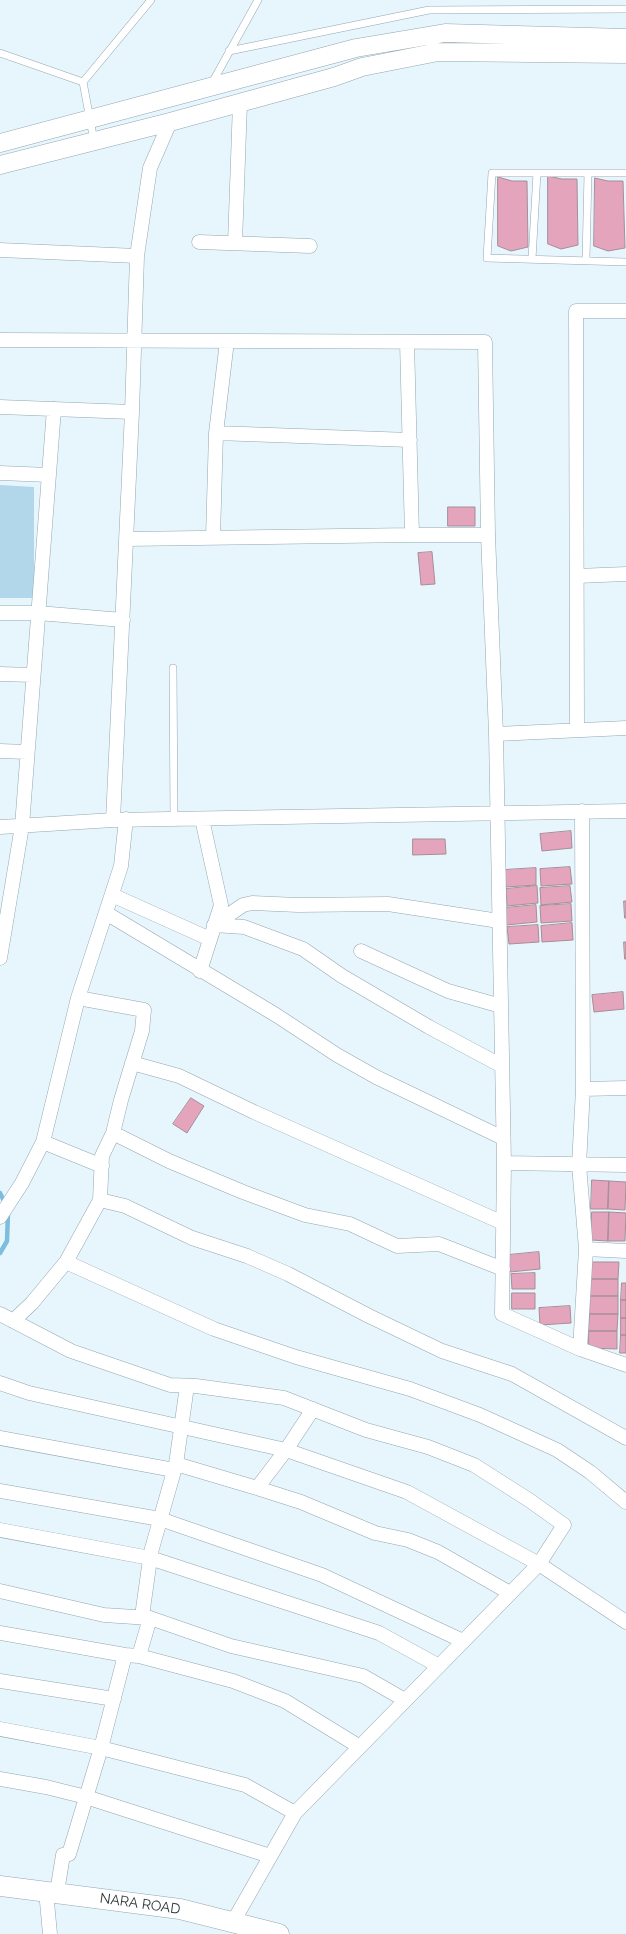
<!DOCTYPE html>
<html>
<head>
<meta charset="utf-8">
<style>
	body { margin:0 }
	canvas { display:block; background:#e7f5fc }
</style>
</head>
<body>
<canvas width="626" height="1934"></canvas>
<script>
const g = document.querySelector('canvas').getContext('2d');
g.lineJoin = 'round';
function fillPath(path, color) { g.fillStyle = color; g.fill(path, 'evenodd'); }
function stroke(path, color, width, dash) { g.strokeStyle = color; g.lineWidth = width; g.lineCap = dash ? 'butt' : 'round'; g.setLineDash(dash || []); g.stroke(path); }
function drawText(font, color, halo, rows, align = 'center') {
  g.font = font + ' Raleway,sans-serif'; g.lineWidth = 4.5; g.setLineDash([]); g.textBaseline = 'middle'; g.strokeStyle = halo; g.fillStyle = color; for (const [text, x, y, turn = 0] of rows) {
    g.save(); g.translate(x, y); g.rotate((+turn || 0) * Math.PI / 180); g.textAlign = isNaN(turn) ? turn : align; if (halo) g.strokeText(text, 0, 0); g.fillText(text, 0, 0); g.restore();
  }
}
fillPath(new Path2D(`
	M0 485 34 487V598H0Z`), '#b2d7eb');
stroke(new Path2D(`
	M0 1193 5 1203
	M0 1253 7 1241 8 1212`), '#7dbdde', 4.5);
const building = new Path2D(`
	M548 176 562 179H577L578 245 561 249 548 244Z
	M498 177 512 181H527L528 247 511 251 498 246Z
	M595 178 608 181H623L625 248 608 251 594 246Z
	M448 507H475V526H448Z
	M432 552 435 584 421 585 418 553Z
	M571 831 572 848 542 851 540 834Z
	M413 839H445L446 854 413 855Z
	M570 867 572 884 541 886 540 869Z
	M536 868V885L506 887 504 870Z
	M537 886 538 903 507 906 506 889Z
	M570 886 572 902 541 905 540 888Z
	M624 901H626V918H625Z
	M571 904 572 921 541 923 540 906Z
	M536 905 537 922 506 925 505 908Z
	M572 923 573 940 542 942 541 926Z
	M538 925 539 942 509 944 507 927Z
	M624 942H626V959H625Z
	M623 992 624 1009 594 1012 592 995Z
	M191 1098 204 1106 187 1133 173 1124Z
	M592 1180 609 1181 608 1209H591Z
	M609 1181 626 1182 625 1210 608 1209Z
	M592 1212H609L608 1241 591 1240Z
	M609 1212 626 1213 625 1241H608Z
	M539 1252 540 1269 510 1272 508 1255Z
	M591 1262H619L618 1279H590Z
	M535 1273V1289H512L511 1274Z
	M590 1279H618V1296H590Z
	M622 1283H626V1300H621Z
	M512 1293H535V1309H512Z
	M590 1296H618V1314H590Z
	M621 1300H626V1318H621Z
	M570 1306 571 1323 540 1325 539 1308Z
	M590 1314H618L617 1331H589Z
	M621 1318H626V1335H621Z
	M589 1331H617V1349L589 1348Z
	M621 1335H626V1353H620Z`);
fillPath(building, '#e3a4bc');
stroke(building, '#a58f97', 1);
const service = new Path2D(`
	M229 51 429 10 626 9
	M0 53 83 82
	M212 83 258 0
	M94 141 83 82 151 0
	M626 173H492L487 258 626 262
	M532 259 537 173
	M586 260 588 173
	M173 668 174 819`);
const minor = new Path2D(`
	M199 242 310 246
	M235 243 240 103
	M0 250 137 256 132 412 0 407
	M137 256 150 168 170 122
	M0 340 485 342 488 535 496 734 504 1163 626 1165
	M216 433 227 341
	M0 473 49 475
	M412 535H488
	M213 537 216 433 410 440
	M127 539 412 535 407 342
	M577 576 626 574
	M0 613H38L123 620
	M0 674 33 675
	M577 730 576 311H626
	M496 734 626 728
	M0 751 27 752
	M582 811 583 1089 579 1165 586 1249 626 1251
	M113 820 132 412
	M0 827 113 820 626 811
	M112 895 210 939
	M106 913 276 1015 337 1055 376 1077 503 1138
	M214 925 244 927 303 949 342 976 429 1027 502 1066
	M214 925 243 905 252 903 298 905 388 904 499 921
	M361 951 448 991 501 1006
	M0 958 22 826 54 409
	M200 971 221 905 202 819
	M78 998 43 1142 102 1166
	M132 1063 179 1076 254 1112 503 1223
	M583 1089 626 1088
	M113 1133 169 1161 243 1192 305 1215 350 1224 397 1246 439 1244 503 1269
	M504 1163 502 1314 580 1349
	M100 1200 125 1206 192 1238 247 1256 288 1274 369 1316 442 1351 512 1374 626 1438
	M0 1217 22 1183 43 1142
	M586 1249 580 1349 626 1365
	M66 1262 214 1329 296 1357 410 1389 480 1415 557 1450 590 1472 626 1502
	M0 1314 71 1351 170 1385 196 1386 284 1398 366 1430 428 1447 474 1465 529 1500 564 1525 539 1564 407 1492 286 1450 29 1393 0 1383
	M13 1321 32 1303 66 1262 100 1200 102 1156 113 1133 121 1100 142 1031 144 1010 78 998 121 866 126 819
	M0 1438 174 1470
	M176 1464 257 1488 301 1502 375 1533 408 1540 438 1552 510 1593
	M257 1488 286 1450 313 1409
	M0 1491 160 1519 322 1575 463 1641
	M0 1530 150 1558 379 1633 439 1666
	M0 1591 104 1615 150 1618 231 1646 363 1676 405 1700
	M0 1633 125 1655
	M139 1656 233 1681 285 1701 360 1747
	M0 1681 114 1699
	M0 1729 101 1748 245 1785 295 1813
	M0 1779 46 1787 86 1797 270 1856
	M46 1891 50 1934
	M57 1892 63 1855 69 1854 101 1748 125 1655 139 1656 150 1618 142 1616 151 1552 176 1464 187 1386
	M233 1922 295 1813 539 1564 626 1622`);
const tertiary = new Path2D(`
	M0 143 356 48 445 33 626 38
	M0 165 170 122 334 77 362 67 438 52 626 54`);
const secondary = new Path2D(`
	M0 1886 180 1909 279 1934`);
stroke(service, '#92a7b2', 8);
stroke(minor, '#92a7b2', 15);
stroke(tertiary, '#92a7b2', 19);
stroke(secondary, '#92a7b2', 21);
stroke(service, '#fff', 7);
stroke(minor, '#fff', 14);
stroke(tertiary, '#fff', 18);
stroke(secondary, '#fff', 20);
drawText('14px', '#2c3539', '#fff', [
	["NARA ROAD",140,1904,8]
]);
</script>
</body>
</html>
